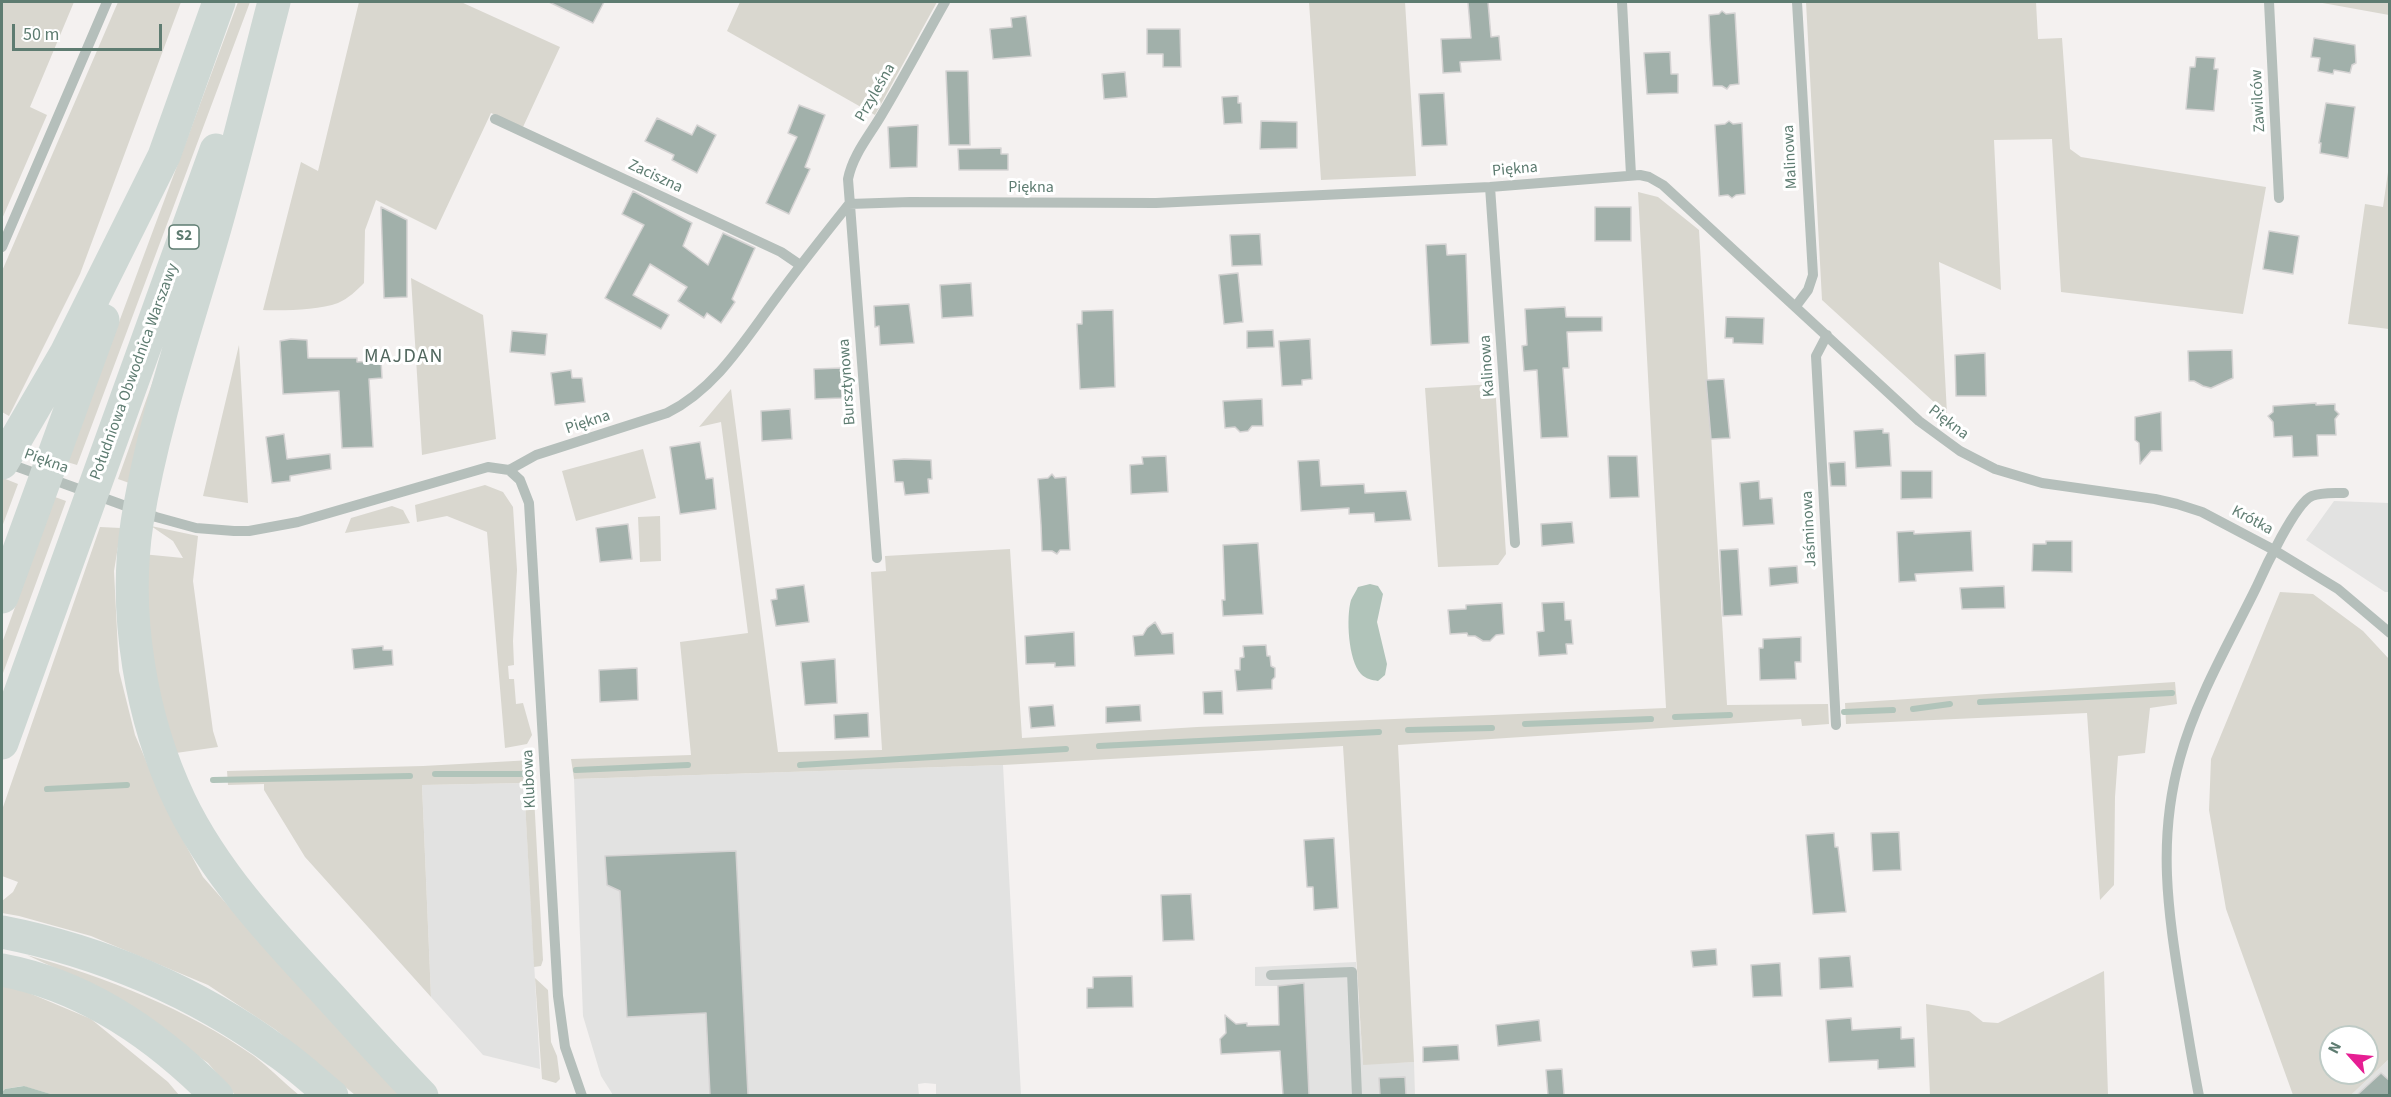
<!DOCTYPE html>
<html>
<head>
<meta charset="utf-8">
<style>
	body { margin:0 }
	#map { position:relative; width:2391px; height:1097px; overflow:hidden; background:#f4f1f0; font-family:"Source Sans 3",sans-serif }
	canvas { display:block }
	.frame { position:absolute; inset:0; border:3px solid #5e7c71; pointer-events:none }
	.north { position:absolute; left:2319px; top:1025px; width:60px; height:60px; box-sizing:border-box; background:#fff; border:2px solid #bfcbc6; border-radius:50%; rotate:297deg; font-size:16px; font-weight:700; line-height:24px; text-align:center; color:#5e7c71 }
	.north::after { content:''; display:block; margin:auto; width:21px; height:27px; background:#e61e93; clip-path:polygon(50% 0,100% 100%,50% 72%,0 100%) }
	.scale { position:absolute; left:12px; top:24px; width:150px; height:27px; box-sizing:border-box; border:3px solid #5e7c71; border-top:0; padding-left:8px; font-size:18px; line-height:21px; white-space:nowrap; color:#5e7c71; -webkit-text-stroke:4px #fff; paint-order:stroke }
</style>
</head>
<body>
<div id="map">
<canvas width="2391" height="1097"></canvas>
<div class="frame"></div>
<div class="north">N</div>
<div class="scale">50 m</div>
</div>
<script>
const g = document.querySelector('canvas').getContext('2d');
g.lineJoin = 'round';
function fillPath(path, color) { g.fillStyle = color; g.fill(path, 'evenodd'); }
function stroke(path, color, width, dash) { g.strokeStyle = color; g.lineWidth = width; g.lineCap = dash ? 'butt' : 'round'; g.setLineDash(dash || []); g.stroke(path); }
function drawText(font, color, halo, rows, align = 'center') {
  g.font = font + ' "Source Sans 3",sans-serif'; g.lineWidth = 6; g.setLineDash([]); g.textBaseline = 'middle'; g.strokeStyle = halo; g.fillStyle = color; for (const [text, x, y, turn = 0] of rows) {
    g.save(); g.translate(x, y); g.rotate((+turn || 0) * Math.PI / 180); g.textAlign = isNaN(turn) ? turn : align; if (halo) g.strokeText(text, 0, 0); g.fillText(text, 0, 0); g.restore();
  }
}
fillPath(new Path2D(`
	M2334 501 2389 503V592H2385L2306 540Z
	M1003 765 1021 1095H936V1084L925 1083 918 1084 919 1096 613 1095 601 1076 583 1016 574 779Z
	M524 783 540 1069 483 1055 431 997 422 785Z
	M1356 962 1363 1064 1414 1062 1415 1095H1283L1278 986H1255V967Z
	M2389 1059V1095H2351Z`), '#e2e2e1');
fillPath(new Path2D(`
	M2 2H74L30 107 47 115 2 219Z
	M118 2H181L80 274 9 416 2 412V271Z
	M238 2H250L77 465 67 462Z
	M359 2H461L560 47 523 127 491 113 436 230 376 200 365 230 364 283C356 291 349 298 338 303 319 310 283 311 263 310L301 162 318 171Z
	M740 2H937L875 115 727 31Z
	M1309 2H1405L1416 176 1321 180Z
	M1806 2H2036L2038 39 2062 38 2070 149 2081 157 2266 187 2243 314 2061 292 2052 139 1994 140 2001 290 1939 262 1947 414 1822 300Z
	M2317 2H2389V15Z
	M2389 165V329L2348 324 2365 204 2383 207Z
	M1638 192 1658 197 1699 230 1727 705 1828 704 1829 724 1802 726 1801 719 1398 745 1414 1062 1363 1065 1343 746 1003 765 574 779 571 759 691 755 680 642 748 633 721 422 699 427 731 389 778 752 882 750 871 572 886 571 885 556 1010 549 1022 738 1197 727 1666 708Z
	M411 278 483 315 496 439 422 455Z
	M169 336 132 484 118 479Z
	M239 345 248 503 203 496Z
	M1495 384 1506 554 1498 565 1438 567 1425 388Z
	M643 449 656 498 576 521 562 471Z
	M3 478 18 484 2 527V480Z
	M485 485 503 492 513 507 517 570 513 641 514 665 508 666 509 679H514L516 704 523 703 532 735 527 744 505 748 487 532 447 516 417 522 415 505Z
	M55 497 66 501 2 676V643Z
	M392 506 403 510 410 523 345 533 351 518Z
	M660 516 661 561 640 562 638 517Z
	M151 526 198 536 193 581 213 731 218 747 169 754 153 703 142 554 183 558 173 541Z
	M100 527 121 528 114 571 119 671 135 735 168 812 203 877 288 974 403 1095H355L276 1030 208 985 91 936 19 916 2 913V901L13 892 18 882 2 876V810Z
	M2280 592 2313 594 2363 631 2389 659V1059L2351 1095H2293L2226 909 2209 810 2211 759ZM2331 1037H2367V1073H2331Z
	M2175 682 2177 704 2150 708 2145 753 2118 756 2115 797 2114 885 2100 900 2087 713 1846 724 1845 703Z
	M532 760 543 960 541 966 534 967 524 783 422 785 431 997 305 857 264 790V784L228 785 227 771 423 766Z
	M27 955C108 978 185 1008 254 1056 270 1068 284 1083 299 1095H235L208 1063 106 992Z
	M2104 971 2108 1095H1930L1926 1004 1969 1011 1983 1022 1998 1023Z
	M535 978 548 990 551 1042 557 1056 560 1079 556 1083 542 1079Z
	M2 985H10L91 1019 168 1082 179 1095H54L23 1086 5 1089 2 1092Z`), '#d9d7cf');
fillPath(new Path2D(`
	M1370 584 1378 586 1383 594 1377 622 1387 664 1385 675 1378 681C1372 680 1366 679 1361 674 1348 660 1346 617 1351 600 1353 596 1356 591 1358 587Z
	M24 1086 54 1095H2V1092L5 1089Z`), '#b1c4ba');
stroke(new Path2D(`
	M1980 702 2172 693
	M1913 709 1950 704
	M1844 712 1893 710
	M1675 717 1730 715
	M1525 724 1651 719
	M1408 730 1492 728
	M1099 746 1379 732
	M800 765 1066 749
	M576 770 688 765
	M435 774H522
	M213 780 410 776
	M47 789 127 785`), '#b1c4ba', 6);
const building = new Path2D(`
	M549 2H604L593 23Z
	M1468 2H1488L1491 37 1499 36 1501 60 1460 62 1461 72 1443 73 1441 39 1471 38Z
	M1722 11 1726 14 1735 13 1739 84 1730 85 1727 89 1722 86H1713L1710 39 1709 15 1719 14Z
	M1026 16 1031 56 993 59 990 29 1012 27 1011 18Z
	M1147 29H1180L1181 67H1163V54H1147Z
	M2314 38 2355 45 2356 63 2352 65 2350 73 2334 70 2333 74 2318 71 2320 58 2311 57Z
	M1670 52 1671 74H1678V93L1647 94 1644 53Z
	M2196 57 2215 58 2214 69H2218L2214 111 2186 109 2190 67H2195Z
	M946 71H968L970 145H949Z
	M1125 72 1127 97 1104 99 1102 74Z
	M1444 93 1447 145 1422 146 1419 94Z
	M1238 96V103H1241L1242 123 1224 124 1222 97Z
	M2326 103 2355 107 2348 158 2320 153 2321 143H2319Z
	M799 105 825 115 805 167 810 169 789 214 766 203 797 137 788 133Z
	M657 118 692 135 697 125 716 135 697 173 672 160 674 155 645 141Z
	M1261 121 1297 122V148L1260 149Z
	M1729 121 1733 124 1742 123 1745 194 1736 195 1732 198 1728 195 1719 196 1715 125 1725 124Z
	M918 125 917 167 890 168 888 127Z
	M1001 148V154H1008V170H959L958 149Z
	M633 191 692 223 683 246 708 265 723 233 755 248 732 299 735 302 721 323 707 313 704 318 678 301 687 287 650 264 633 295 669 315 661 329 605 298 644 225 622 214Z
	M381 207 407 220V297L384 298Z
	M1595 207H1631V241H1595Z
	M2269 231 2299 236 2293 274 2263 269Z
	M1260 234 1262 265 1232 266 1230 235Z
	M1446 244 1447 255 1466 254 1469 343 1431 345 1426 245Z
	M1238 273 1243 322 1224 324 1219 275Z
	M971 283 973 316 942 318 940 285Z
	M909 304 914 343 880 345 879 326 875 327 874 306Z
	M1565 307 1566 317H1602V331L1567 332 1569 368H1563L1568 437 1541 438 1537 370 1524 371 1522 346 1527 345 1525 309Z
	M1113 310 1115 387 1080 389 1077 324H1082V311Z
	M1726 317 1764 318 1763 344 1733 343V338H1725Z
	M1273 330 1274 347 1247 348V331Z
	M512 331 547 334 545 355 510 352Z
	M291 339 307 340 308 358H357V362L381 360 382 378 369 379 373 447 342 448 339 391 283 394 280 341Z
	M1310 339 1312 379 1302 380V385L1282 386 1279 341Z
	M2232 350 2233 378 2211 388 2203 386 2194 381H2189L2188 351Z
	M1985 353 1986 396H1956L1955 355Z
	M841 368 842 398 815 399 814 369Z
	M571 370 572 378H582L585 402 555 405 551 373Z
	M1724 379 1730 438 1711 439 1706 380Z
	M1262 399 1263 426H1252L1248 431 1240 432 1235 427 1225 428 1223 401Z
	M2316 403V405L2335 404V410L2339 414 2335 419 2336 435H2317L2318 456 2293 457 2292 436 2274 437 2273 422 2268 416 2273 412V406Z
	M790 409 792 439 762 441 761 411Z
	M2161 412 2162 451H2151L2140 464 2139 443 2135 440V417Z
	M1883 429V433H1889L1891 466 1856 468 1854 431Z
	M284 434 287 459 330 454 331 469 290 476V481L272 483 266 437Z
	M700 442 706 479 713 478 716 509 680 514 670 447Z
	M1166 456 1168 492 1131 494 1130 465 1143 464 1142 457Z
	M1608 456H1637L1639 497 1610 498Z
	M904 459 931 460 932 479H928L929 493 905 495 903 482H895L893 460Z
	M1319 460 1321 486 1364 484 1365 493 1406 491 1411 520 1375 522 1374 513 1349 514V508L1301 511 1298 461Z
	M1845 462 1846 486H1831L1829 463Z
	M1901 471H1932V498L1901 499Z
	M1052 474 1055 478 1066 477 1070 550H1060L1057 554 1052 551H1042L1041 525 1038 479 1048 478Z
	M1759 481 1760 499 1772 498 1774 524 1743 526 1740 483Z
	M1572 522 1574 543 1542 546 1541 524Z
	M628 524 632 559 600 562 596 528Z
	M1914 531V534L1971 531 1973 571 1915 574 1916 581 1899 582 1897 532Z
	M2046 541H2072V572L2032 571 2033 544H2046Z
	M1258 543 1263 614 1223 616 1222 600H1225L1223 545Z
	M1738 549 1742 615 1723 616 1720 550Z
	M1797 566 1798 583 1770 586 1769 568Z
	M804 585 809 622 776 626 771 600 777 599 776 589Z
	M2004 586 2005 608 1962 609 1960 588Z
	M1564 602 1565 620H1571L1573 644H1566L1567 654 1539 656 1537 632 1544 631 1542 603Z
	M1502 603 1504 634 1496 635 1490 641H1483L1475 636H1468L1467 633 1450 634 1448 610 1466 609V605Z
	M1155 622 1162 634 1173 633 1174 654 1135 656 1133 636 1143 635 1147 628Z
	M1074 632 1075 666 1055 667V663L1026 664 1025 636Z
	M1801 637V662H1795L1796 679 1760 680 1759 648H1763V639Z
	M1266 645 1267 656H1270L1271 666 1275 668V677L1272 680V689L1237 691 1235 670H1240V658L1244 657 1243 646Z
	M383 646V650H392L393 665 354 669 352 649Z
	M835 659 837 703 805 705 801 662Z
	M637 668 638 700 600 702 599 670Z
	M1222 691 1223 714H1204L1203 692Z
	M1053 705 1055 726 1031 728 1029 707Z
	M1140 705 1141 721 1106 723V707Z
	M868 713 869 737 835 739 834 715Z
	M1899 832 1901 870 1873 871 1871 833Z
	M1834 833 1835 847H1838L1846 912 1813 914 1806 835Z
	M1334 838 1338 908 1314 910 1313 887H1307L1304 840Z
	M736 851 748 1095H710L706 1013 627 1017 620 891 607 885 605 856Z
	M1191 894 1194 940 1163 941 1161 895Z
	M1716 949 1717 965 1693 967 1691 951Z
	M1850 956 1853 987 1820 989 1819 958Z
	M1780 963 1782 996 1753 997 1751 965Z
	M1132 976 1133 1007 1087 1008V988H1093V977Z
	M1304 983 1309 1095H1283L1280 1051 1221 1054 1220 1039 1226 1033 1225 1015 1236 1024 1247 1023V1026L1279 1025 1278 986Z
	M1851 1018 1852 1030 1901 1027V1039L1914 1038 1915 1067 1878 1069V1060L1829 1062 1826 1020Z
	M1539 1020 1541 1041 1498 1046 1496 1025Z
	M1458 1045 1459 1060 1423 1062V1047Z
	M1562 1069 1564 1095H1548L1546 1070Z
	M2381 1073 2390 1081V1095H2357Z
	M1405 1077 1406 1095H1380L1379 1078Z`);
fillPath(building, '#a1b0aa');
stroke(building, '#d5d3d3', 1.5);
stroke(new Path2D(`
	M1622 2 1631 175
	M2269 2 2279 198
	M495 119 721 224 781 252 800 265
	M1490 187 1515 543
	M2 247 107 2
	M1796 306 1808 290 1813 275 1797 2
	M1827 335 1816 356 1836 725
	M7 463 156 517 196 528 234 531H249L298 522 488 467 509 470 536 455 667 413C717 388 746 338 779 294 801 264 825 234 849 204L910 202 1156 203 1490 187 1640 175 1649 177 1663 185 1919 421 1960 451 1995 469 2042 483 2155 499 2177 504 2202 512 2274 550 2338 589 2390 633
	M509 470 520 480 529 503 558 996 565 1047 582 1096
	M877 558 848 179C853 154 870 135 882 114 904 77 924 39 945 2
	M1271 975 1352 972 1357 1096
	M2199 1096C2192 1061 2187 1027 2181 992 2168 911 2157 840 2180 758 2196 699 2229 643 2256 588 2264 570 2296 502 2312 496 2321 492 2334 493 2344 493`), '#b5bfbb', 10);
stroke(new Path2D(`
	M274 2C253 82 234 163 211 242 184 335 152 428 137 523 123 614 141 719 180 801 214 872 270 932 323 989 356 1025 388 1061 422 1096
	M2 463 66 353 164 156 219 2
	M2 597 103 320
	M2 743 216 150
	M2 932C100 951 197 992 278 1052 297 1065 314 1081 332 1096
	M2 970C87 986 157 1035 217 1096`), '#ced8d4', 33);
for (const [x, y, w] of [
	[184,237,30]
]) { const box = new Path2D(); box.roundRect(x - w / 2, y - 12, w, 24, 4.5); g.fillStyle = '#fff'; g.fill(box); stroke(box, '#5e7c71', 1.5); }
drawText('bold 15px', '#5e7c71', null, [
	["S2",184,237]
]);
drawText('16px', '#5e7c71', '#fff', [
	["Przyleśna",876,93,-60],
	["Zawilców",2259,101,-93],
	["Malinowa",1791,157,-93],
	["Piękna",1515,170,-5],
	["Zaciszna",655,177,25],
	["Piękna",1031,188],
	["Kalinowa",1488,366,-94],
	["Południowa Obwodnica Warszawy",135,372,-70],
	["Bursztynowa",848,382,-94],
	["Piękna",588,423,-18],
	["Piękna",1948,423,37],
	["Piękna",46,462,20],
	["Krótka",2252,521,28],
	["Jaśminowa",1810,529,-93],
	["Klubowa",530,779,-93]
]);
g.letterSpacing = '1.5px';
drawText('20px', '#51675e', '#fff', [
	["MAJDAN",404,358]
]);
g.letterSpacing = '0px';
</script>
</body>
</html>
